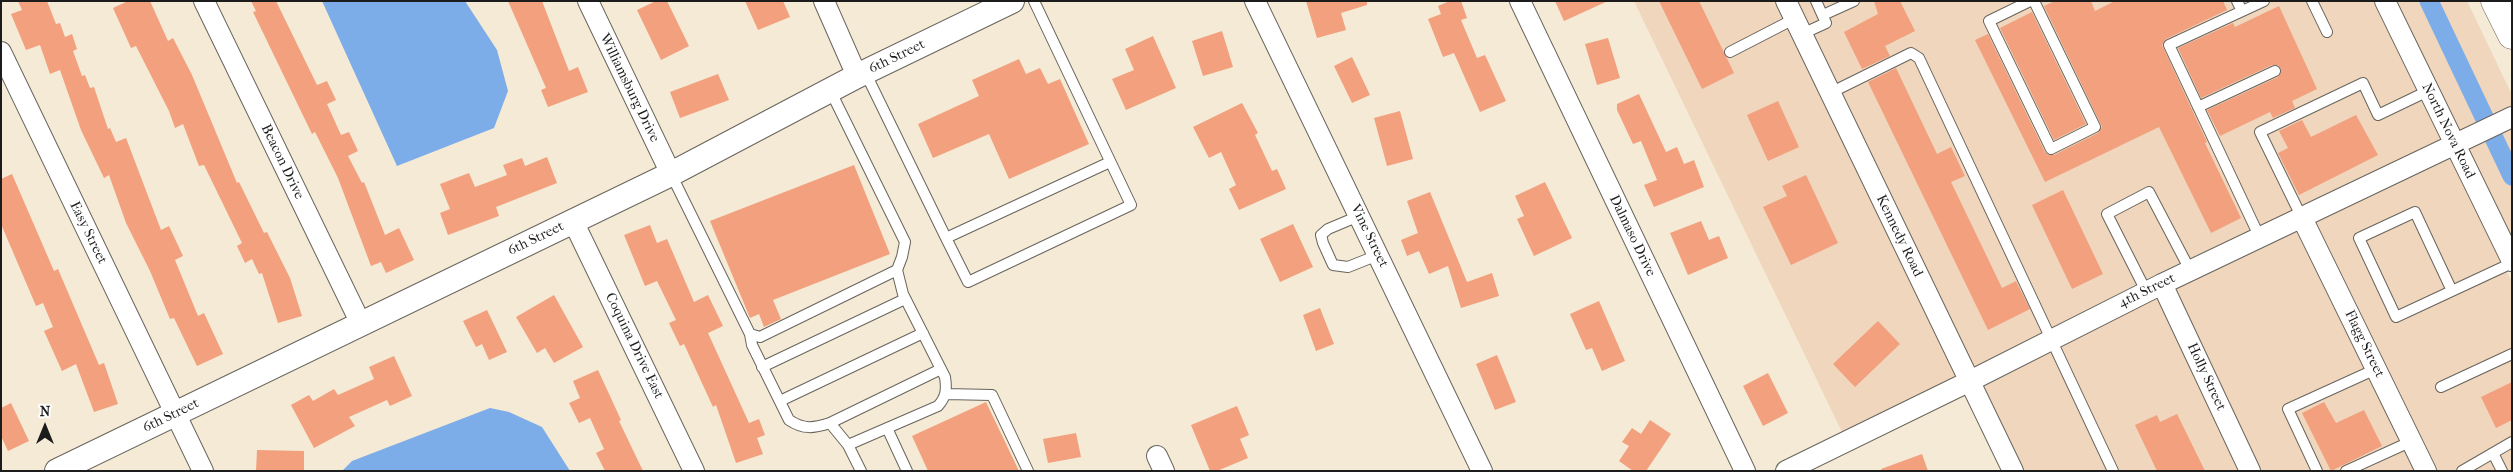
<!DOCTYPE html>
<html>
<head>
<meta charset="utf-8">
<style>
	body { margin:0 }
	#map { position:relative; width:2513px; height:472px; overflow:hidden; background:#f4ead5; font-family:"IM FELL French Canon",serif }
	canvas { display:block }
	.frame { position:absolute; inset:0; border:2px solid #1c1c1c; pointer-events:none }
	.north { position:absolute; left:20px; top:402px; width:50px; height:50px; -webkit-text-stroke:4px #fff; paint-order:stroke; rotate:0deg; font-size:14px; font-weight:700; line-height:20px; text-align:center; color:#1c1c1c }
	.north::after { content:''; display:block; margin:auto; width:18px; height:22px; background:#1c1c1c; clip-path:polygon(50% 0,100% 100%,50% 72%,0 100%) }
</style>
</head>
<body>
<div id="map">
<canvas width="2513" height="472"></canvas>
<div class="frame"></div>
<div class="north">N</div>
</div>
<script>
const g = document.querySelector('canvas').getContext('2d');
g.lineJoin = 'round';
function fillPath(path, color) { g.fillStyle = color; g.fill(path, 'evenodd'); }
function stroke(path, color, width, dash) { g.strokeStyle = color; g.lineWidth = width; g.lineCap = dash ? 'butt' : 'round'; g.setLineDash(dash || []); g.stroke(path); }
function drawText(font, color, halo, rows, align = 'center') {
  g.font = font + ' "IM FELL French Canon",serif'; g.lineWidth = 4; g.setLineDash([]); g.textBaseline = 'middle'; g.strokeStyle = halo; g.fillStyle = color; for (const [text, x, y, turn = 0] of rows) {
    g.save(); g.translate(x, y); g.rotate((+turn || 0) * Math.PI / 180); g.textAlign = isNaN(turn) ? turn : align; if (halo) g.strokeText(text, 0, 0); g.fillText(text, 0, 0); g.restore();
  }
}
fillPath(new Path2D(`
	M1634 1H1775L1957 376 1842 432Z
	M1796 1H2375L2442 140 2165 270 1973 368Z
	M2396 1H2467L2512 95V106L2458 132Z
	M2512 128V240L2467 150Z
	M2451 158 2512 282V471H2437L2315 223Z
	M2298 231 2416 471H2260L2175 289Z
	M2158 297 2240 471H2024L1982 386Z`), '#efd6bc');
fillPath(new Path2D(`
	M322 1H465L497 50 508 91 494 128 397 166Z
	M490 408 509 412 542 427 570 471H342L352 461Z`), '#7dade8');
stroke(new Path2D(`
	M2429 1 2512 176`), '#7dade8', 19);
fillPath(new Path2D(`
	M18 1H47L56 24 60 23 65 37 72 34 77 49 73 51 82 76 85 75 90 88 94 87 108 129 110 128 116 142 126 138 161 230 169 226 183 256 175 260 198 316 204 313 223 354 197 366 174 318 170 319 150 271 126 223 109 175 104 178 81 130 60 70 50 74 40 45 26 50 11 14 22 10Z
	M128 1H150L168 41 173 38 192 75 237 183 239 182 264 233 267 232 290 278 302 316 278 323 262 273 259 274 252 259 245 263 237 246 242 243 204 165 199 166 183 124 175 128 169 111 136 46 131 48 113 8Z
	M251 1H276L317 85 327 81 336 100 327 104 341 135 349 132 358 151 348 156 362 183 364 182 385 235 399 228 414 260 386 273 381 262 371 266 338 178 315 132 312 134 253 12 256 11Z
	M508 1H542L569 71 578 67 588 92 548 107 541 90 546 88Z
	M656 1H667L689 46 661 60 637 10Z
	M745 1H783L790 17 758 30Z
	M1306 1H1367V5L1341 13 1346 30 1317 38Z
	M1450 1H1461L1467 18 1461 20 1477 58 1485 55 1506 101 1480 112 1454 53 1443 57 1428 19 1441 14 1438 6Z
	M1555 1H1608L1564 21Z
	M1659 1H1699L1734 73 1702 89Z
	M1874 1H1900L1915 31 1885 46 1890 56 1862 69 1844 32 1878 14Z
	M2055 1H2091L2095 11 2115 1H2223L2227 10 2166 39 2162 45 2207 142 2205 143 2241 218 2211 233 2159 127 2045 182 1975 40 1988 34 2045 152 2048 155H2054L2098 133 2102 127 2044 6Z
	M2279 6 2317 89 2292 101 2295 108 2273 118 2270 112 2220 136 2207 110 2278 77 2281 69 2278 65H2272L2201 98 2178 48 2233 23 2235 27Z
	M2032 12 2086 124 2054 140 2000 28Z
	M1222 31 1233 67 1203 76 1192 41Z
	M1153 36 1176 88 1126 110 1112 79 1134 70 1125 49Z
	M1608 38 1620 78 1597 85 1585 44Z
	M1352 57 1370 95 1352 103 1334 66Z
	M1019 59 1026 74 1040 68 1048 84 1060 79 1089 144 1009 179 989 134 933 158 918 124 979 96 972 80Z
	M1896 68 1937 154 1951 147 1965 176 1951 182 2002 288 2016 281 2030 309 1988 330 1868 82Z
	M718 74 729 100 680 118 670 92Z
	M1639 94 1666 152 1677 147 1684 164 1694 160 1704 187 1654 207 1644 185 1657 180 1641 141 1633 144 1617 110V104Z
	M1778 101 1799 147 1768 161 1747 115Z
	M1242 103 1258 133 1255 135 1272 171 1277 169 1286 189 1239 210 1229 189 1236 185 1221 152 1209 158 1193 127Z
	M1400 111 1413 159 1387 166 1374 118Z
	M2356 115 2378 155 2299 195 2278 153 2288 148 2279 131 2302 120 2311 137Z
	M547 157 557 183 496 207 499 216 448 235 440 213 450 209 440 184 469 173 475 187 507 175 503 165 522 158 525 166Z
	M854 165 890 254 773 300 781 319 764 327 759 314 750 318 710 221Z
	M12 174 54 271 58 269 99 365 104 363 118 404 94 412 76 364 62 371 44 331 53 327 43 303 36 306 1 224V179Z
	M1806 175 1838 243 1791 265 1763 207 1787 196 1782 186Z
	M1545 182 1572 238 1534 256 1517 219 1524 216 1515 196Z
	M2063 190 2103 274 2072 289 2032 205Z
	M1430 192 1467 282 1492 273 1499 296 1461 308 1448 266 1429 274 1419 251 1407 256 1401 240 1418 233 1407 201Z
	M1701 221 1709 240 1719 236 1728 258 1688 275 1670 233Z
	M1293 224 1313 267 1280 282 1260 239Z
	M650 225 657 243 667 239 694 302 708 295 723 326 708 333 749 423 759 419 765 435 757 438 763 454 736 463 716 405 713 407 684 344 680 346 669 323 676 320 657 281 645 286 624 235Z
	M554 295 583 347 554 363 545 348 537 353 516 317Z
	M1599 301 1625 361 1602 371 1592 348 1586 350 1570 314Z
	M1320 308 1334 344 1316 351 1303 315Z
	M487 310 507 352 489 360 482 344 476 347 463 321Z
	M1878 321 1900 344 1855 387 1833 364Z
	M1497 355 1516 402 1495 410 1476 364Z
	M394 356 412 396 390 406 387 400 349 417 355 426 314 448 291 405 309 395 313 401 334 389 338 395 374 379 369 367Z
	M598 370 621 420 619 421 643 471H605L596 453 604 449 590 418 579 423 569 403 580 398 573 381Z
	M1768 373 1788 413 1763 426 1743 386Z
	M2512 382V420L2496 428 2481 397Z
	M986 402 1019 471H928L912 436Z
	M2324 402 2336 423 2364 410 2382 446 2331 471 2302 413Z
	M11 403 29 441 8 451 1 436V408Z
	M1237 406 1249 435 1240 439 1248 458 1217 471H1210L1191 425Z
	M2177 414 2205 471H2157L2135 425 2157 415 2160 422Z
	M1650 420 1671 434 1646 471H1633L1619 461 1629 446 1622 442 1632 428 1641 434Z
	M1076 433 1081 457 1048 463 1043 439Z
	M257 450 304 451V471H256Z
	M1922 454 1928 471H1882L1881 469Z`), '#f2a07e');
const service = new Path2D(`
	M1034 1 1131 205 968 282 946 238 1110 162
	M2030 1 1989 21 2051 149 2095 127 2034 1
	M2237 1 2242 11
	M2312 1 2327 32
	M1823 15 1854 1
	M1802 34 1826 23 1816 1
	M1730 52 1794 19
	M865 72 946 238
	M1830 93 1911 53 1919 58 2113 471
	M2198 107 2275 71
	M671 174 750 334 760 337 897 270 902 257 905 242 830 90
	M1359 216 1328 229 1321 235 1323 243 1333 265 1348 267 1378 255
	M2302 218 2260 132 2363 83 2378 115 2428 91
	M2260 238 2169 45 2264 1
	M2146 291 2107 214 2149 192 2190 270
	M2452 291 2415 212 2359 238 2396 317 2512 263
	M750 334 752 345 789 420C804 430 814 428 830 423L848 445 938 406C946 397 947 390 945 377L903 294 897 270
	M762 367 905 299
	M2441 387 2512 354
	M946 394 992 395 1028 471
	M780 401 923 333
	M830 423 941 369
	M887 428 907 471
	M848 445 861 471
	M2493 453 2502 471
	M2317 471 2288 409 2376 369
	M2346 471 2412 441
	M2462 471 2512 442`);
const minor = new Path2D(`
	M204 1 361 324
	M588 1 671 174
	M824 1 857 76
	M1255 1 1482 471
	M1520 1 1745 471
	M1786 1 2013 471
	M2385 1 2512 261
	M1 52 203 471
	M2302 218 2426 471
	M573 221 694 471
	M2162 284 2250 471
	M1157 456 1164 471
	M1786 471 1970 381 2162 284 2512 117`);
const tertiary = new Path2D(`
	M57 471 671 174 857 76 1012 1`);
const primary = new Path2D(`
	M2495 1 2512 35`);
stroke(service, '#68645d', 12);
stroke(minor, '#68645d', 22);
stroke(tertiary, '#68645d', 26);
stroke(primary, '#68645d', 29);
stroke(service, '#fff', 10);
stroke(minor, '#fff', 20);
stroke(tertiary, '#fff', 24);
stroke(primary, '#fff', 28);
drawText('14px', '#1c1c1c', '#fff', [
	["6th Street",897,57,-26],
	["Williamsburg Drive",629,88,64],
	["North Nova Road",2448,131,64],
	["Beacon Drive",282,162,64],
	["Easy Street",88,233,64],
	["Vine Street",1369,236,64],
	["Dalmaso Drive",1632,236,64],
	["Kennedy Road",1899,236,64],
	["6th Street",536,239,-26],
	["4th Street",2147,291,-26],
	["Flagg Street",2364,344,64],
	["Coquina Drive East",634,346,64],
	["Holly Street",2206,377,65],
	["6th Street",171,416,-26]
]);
</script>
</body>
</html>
